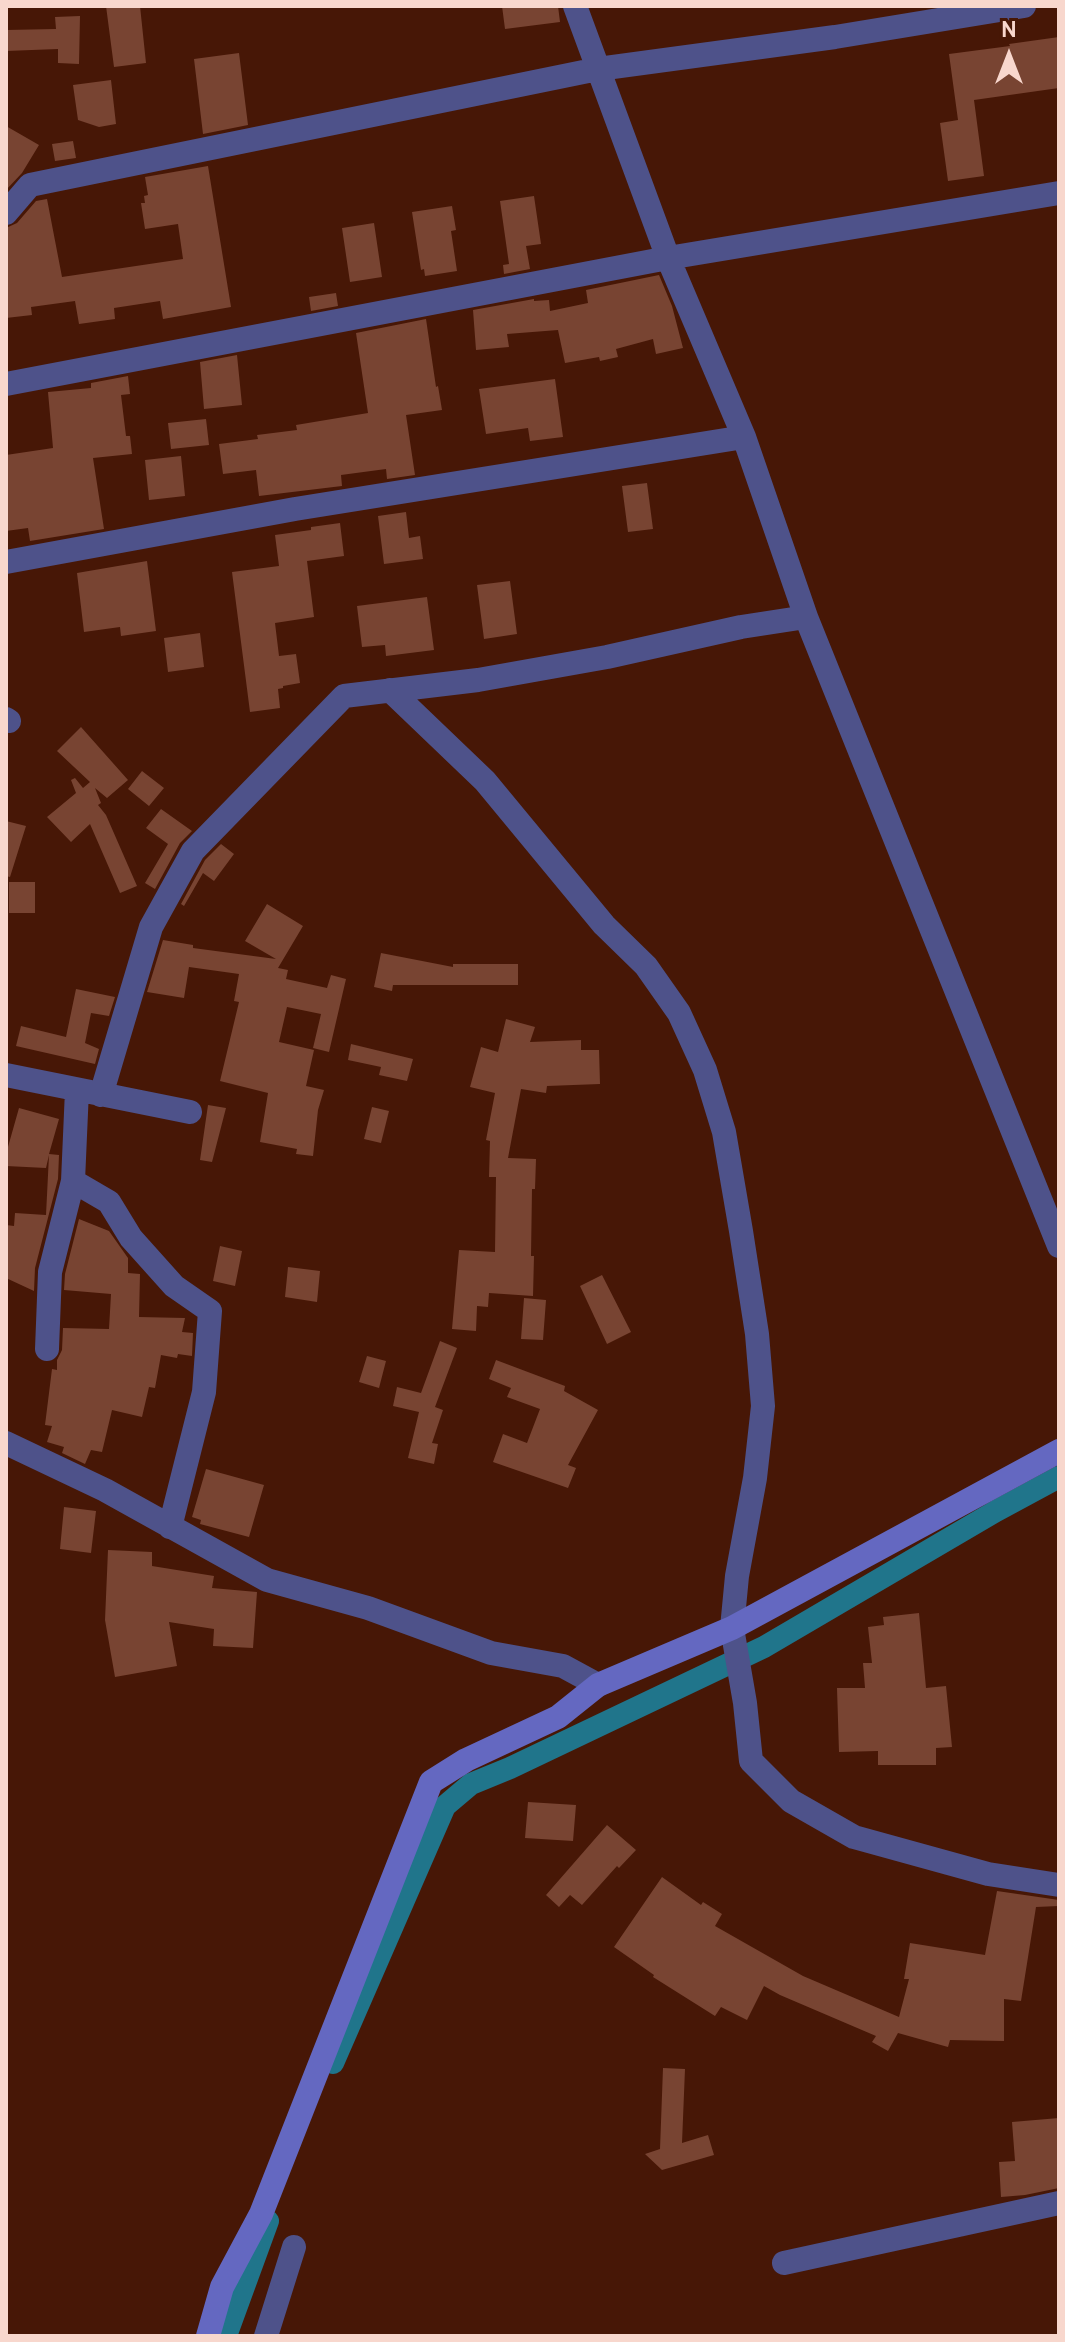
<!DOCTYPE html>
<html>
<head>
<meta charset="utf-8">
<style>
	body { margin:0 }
	#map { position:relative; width:1065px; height:2342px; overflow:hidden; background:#471706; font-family:Overpass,sans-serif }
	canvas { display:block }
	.frame { position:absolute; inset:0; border:8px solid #f8d7cd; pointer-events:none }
	.north { position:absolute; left:969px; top:16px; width:80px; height:80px; -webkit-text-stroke:6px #471706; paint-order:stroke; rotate:0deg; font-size:22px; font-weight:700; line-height:32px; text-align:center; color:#f8d7cd }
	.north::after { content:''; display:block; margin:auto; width:28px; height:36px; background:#f8d7cd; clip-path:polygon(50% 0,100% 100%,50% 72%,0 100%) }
</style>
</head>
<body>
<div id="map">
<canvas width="1065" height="2342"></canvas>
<div class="frame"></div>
<div class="north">N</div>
</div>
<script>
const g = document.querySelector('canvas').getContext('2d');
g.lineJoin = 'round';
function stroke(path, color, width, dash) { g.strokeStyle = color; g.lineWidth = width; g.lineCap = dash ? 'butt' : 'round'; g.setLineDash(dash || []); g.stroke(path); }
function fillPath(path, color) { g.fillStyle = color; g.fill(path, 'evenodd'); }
stroke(new Path2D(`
	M333 2063 445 1806 471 1784 510 1768 764 1647 996 1511 1059 1477
	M226 2336 268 2221`), '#20758b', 22);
fillPath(new Path2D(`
	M106 6H140L146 63 114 67Z
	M502 6H558L560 22 505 29Z
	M80 16 79 64 58 63V49L6 51V30L56 29 55 17Z
	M1059 37V88L974 100 984 176 948 181 940 123 958 120 949 54 1010 46 1009 44Z
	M239 53 248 125 203 134 194 59Z
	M111 80 116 124 99 127 78 120 73 85Z
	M6 126 39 145 22 173 6 190Z
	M73 141 76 158 55 161 52 144Z
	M208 166 231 307 163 319 160 301 114 308 115 319 79 324 75 301 31 307 32 315 6 318V228L17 223 36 201 47 199 62 277 183 259 178 224 145 229 141 203H145L144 196 148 195 145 177Z
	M534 196 541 244 526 246 530 269 504 274 503 265 509 264 500 201Z
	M452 206 456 230 451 231 457 271 425 276 424 269 421 270 412 212Z
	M374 223 382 277 350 282 342 228Z
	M659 275 672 306 683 348 656 354 653 339 616 349 618 357 600 361 599 357 565 363 558 330 507 334 509 347 476 350 473 310 534 299V301L549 300 550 311 588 303 586 290Z
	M336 293 338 306 311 311 309 297Z
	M426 319 436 387 438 386 442 410 406 415 415 475 387 479 386 469 341 475 342 486 259 496 256 470 223 474 219 444 258 439 257 435 297 430 296 425 368 413 356 333Z
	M237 355 242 405 204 409 200 362Z
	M128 376 130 394 121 395 126 436H130L132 454 93 458 104 529 30 541 28 528 6 531V455L53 448 48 392 91 388V383Z
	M555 379 563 437 530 441 528 428 486 434 479 389Z
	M206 419 209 445 171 449 168 423Z
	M181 456 185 496 149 500 145 460Z
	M647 483 653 529 628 532 622 486Z
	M406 512 409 538 420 536 423 559 384 564 378 516Z
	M340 523 344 556 307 561 314 617 275 623 279 656 296 654 300 683 283 686V688L278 689 280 708 250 712 232 572 279 566 275 535 311 530V527Z
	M147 561 156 631 121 636 120 627 84 632 77 573Z
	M510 581 517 634 484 639 477 585Z
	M427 597 434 650 386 656 385 645 362 647 357 606Z
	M200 633 204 667 168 672 164 638Z
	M81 727 128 780 107 798 95 788 101 803 98 805 106 815 137 886 120 893 90 824 71 842 47 817 76 793 71 780 75 778 83 788 90 782 57 751Z
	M142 771 164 788 149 806 128 789Z
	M161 809 192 831 180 843 155 889 145 883 168 844 146 828Z
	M6 821 26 826 10 877 6 876Z
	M221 844 234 854 214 881 203 873 184 906 181 904 205 860Z
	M9 882H35V913H9Z
	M267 904 303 926 278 968 288 970 286 979 327 988 331 975 346 979 329 1052 313 1048 321 1014 287 1007 279 1042 314 1050 306 1086 324 1090 318 1110 313 1156 296 1154 297 1149 260 1142 268 1093 220 1081 239 1002 234 1001 239 974 189 967 184 998 147 992 163 940 193 945V948L276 959 245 941Z
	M381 953 453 967V964H518V985H393L392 991 374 987Z
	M76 989 115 997 109 1016 91 1013 85 1043 99 1049 95 1064 16 1046 21 1026 66 1037Z
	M506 1019 535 1027 530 1042 581 1040V1050H599L600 1084 547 1086 546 1093 521 1089 508 1158 536 1159 535 1189H532L531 1256H534L533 1296 489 1293 488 1307 477 1306 476 1331 452 1329 459 1250 495 1252 496 1177H489L490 1141 486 1140 495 1093 470 1087 481 1047 498 1052Z
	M351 1044 413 1059 407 1081 379 1075 381 1067 348 1060Z
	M208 1105 226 1108 212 1162 200 1160Z
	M372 1107 389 1111 381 1143 364 1139Z
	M19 1108 59 1119 49 1154 59 1155 58 1179 35 1268 34 1291 6 1278V1225L14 1226 15 1213 46 1215 49 1155 46 1168 6 1166V1154Z
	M79 1219 109 1231 128 1258V1273L140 1274 139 1317 185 1318 182 1332 193 1333 192 1356 178 1354 177 1358 161 1355 155 1388 149 1387 142 1417 112 1410 102 1452 91 1450 85 1464 62 1453 64 1447 47 1442 52 1426 45 1425 52 1369 57 1370V1360L62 1350 63 1328 109 1329 111 1294 64 1290 65 1274Z
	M220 1246 242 1251 235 1286 213 1281Z
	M288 1267 320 1271 317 1302 285 1297Z
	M602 1275 631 1332 607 1344 580 1286Z
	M524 1298 546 1300 543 1340 521 1339Z
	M440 1341 457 1348 435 1407 443 1410 432 1443 438 1444 434 1464 408 1458 419 1412 393 1406 397 1387 421 1393Z
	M367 1356 386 1361 379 1388 359 1382Z
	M496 1360 565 1386 564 1391 598 1410 568 1465 576 1468 568 1488 493 1462 503 1434 527 1443 540 1409 507 1397 511 1388 489 1379Z
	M206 1469 264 1485 249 1537 200 1524 201 1520 192 1517Z
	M64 1507 96 1511 91 1553 60 1549Z
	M108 1550 152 1552V1566L214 1576 212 1588 257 1592 253 1648 213 1646 214 1629 169 1622 177 1666 115 1677 105 1620Z
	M919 1613 926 1688 946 1686 952 1747 936 1748V1765H878V1751L839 1752 837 1688H865L863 1663H872L868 1627 884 1625 883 1617Z
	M528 1802 576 1805 573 1841 525 1838Z
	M607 1825 636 1850 619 1868 617 1866 582 1905 570 1895 559 1907 546 1895Z
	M662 1877 701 1905 703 1902 722 1914 715 1926 803 1976 899 2017 909 1979H904L910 1943 985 1955 997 1891 1059 1900V1906L1036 1907 1021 2001 1004 1999V2041L950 2040 948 2047 898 2033 888 2051 872 2042 876 2036 780 1995 764 1986 747 2020 721 2007 715 2016 653 1977 654 1975 614 1947Z
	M663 2068 685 2069 682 2143 708 2135 714 2155 662 2170 645 2154 660 2149Z
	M1059 2118V2188L1025 2195 1001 2197 999 2162 1015 2161 1012 2122Z`), '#784432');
stroke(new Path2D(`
	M575 6 668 258 744 437 806 617 1059 1246
	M6 213 30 185 598 69 835 37 1024 6
	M6 384 668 258 1059 193
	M6 562 295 509 744 437
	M390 690 485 781 604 925 646 966 679 1013 705 1070 724 1132 741 1231 757 1334 763 1406 755 1478 737 1576 732 1628 745 1703 751 1761 791 1801 854 1837 988 1874 1059 1885
	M6 719 9 721
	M6 1075 190 1112
	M77 1090 73 1181 109 1202 131 1238 174 1286 210 1311 204 1392 170 1527
	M101 1095 151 927 193 851 344 696 478 680 607 657 741 627 806 617
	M47 1349 50 1272 73 1181
	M6 1443 105 1490 267 1580 368 1608 491 1653 563 1666 598 1685
	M784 2263 1059 2203
	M266 2336 294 2247`), '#4e528a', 24);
stroke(new Path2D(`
	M208 2336 222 2287 261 2214 431 1782 466 1760 558 1717 598 1685 732 1628 1059 1451`), '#6468c1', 24);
</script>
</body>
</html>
